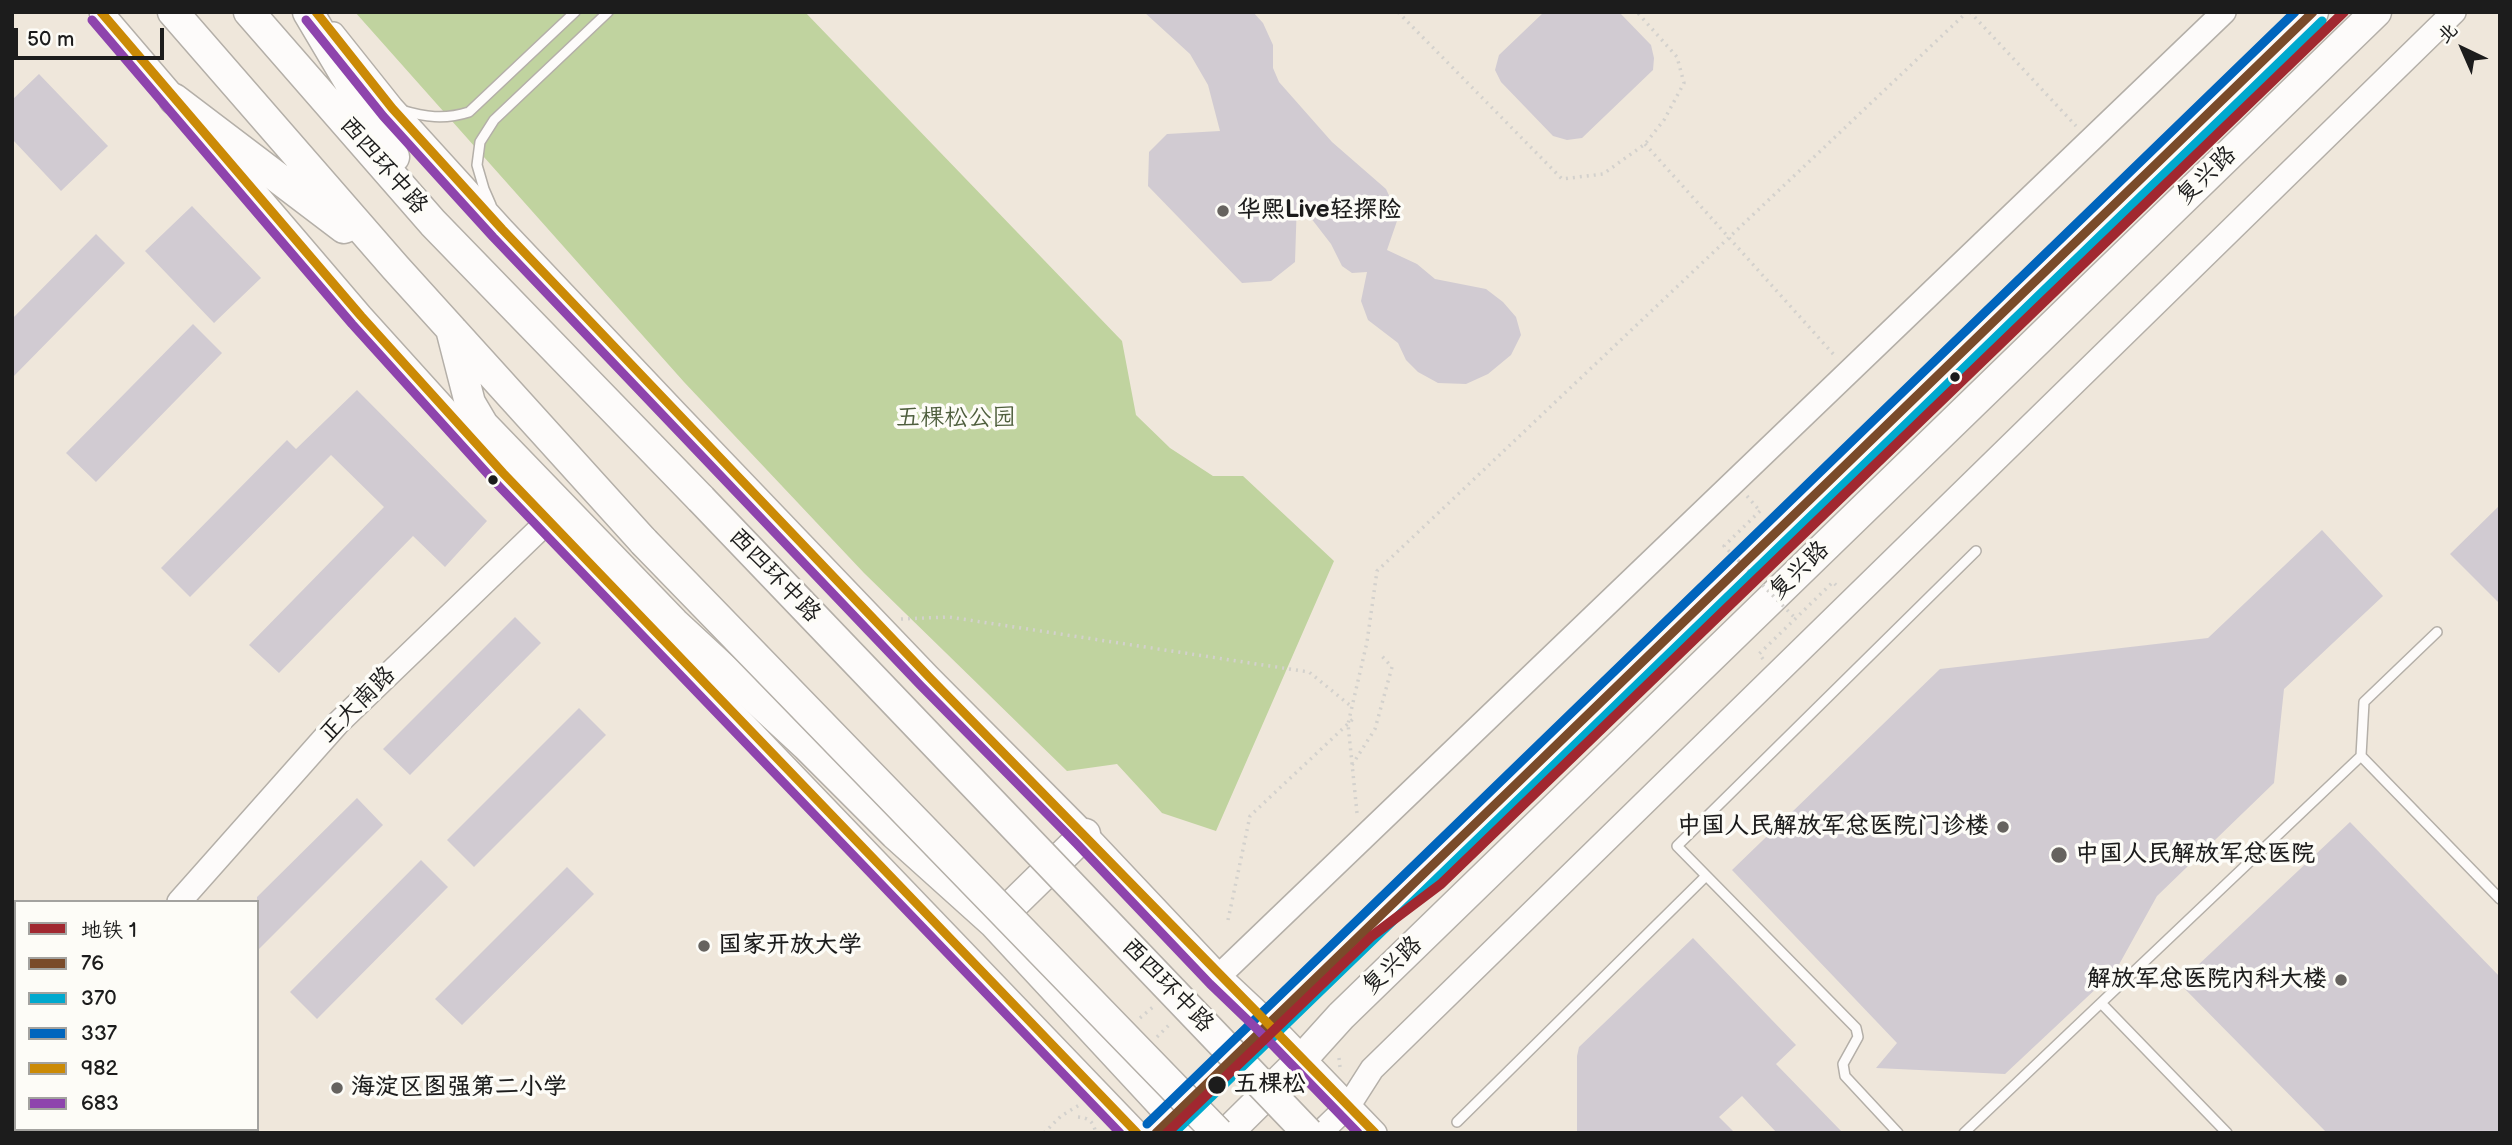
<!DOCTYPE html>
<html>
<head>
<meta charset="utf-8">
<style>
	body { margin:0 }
	#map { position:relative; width:2512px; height:1145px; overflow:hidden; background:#efe7db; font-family:"Balsamiq Sans","LXGW WenKai TC",sans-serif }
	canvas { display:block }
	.frame { position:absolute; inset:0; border:14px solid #1c1c1c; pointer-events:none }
	.legend { position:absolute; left:14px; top:900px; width:245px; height:231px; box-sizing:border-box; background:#fdfcf7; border:2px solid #a3a29f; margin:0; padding:9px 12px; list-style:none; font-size:21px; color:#1c1c1c }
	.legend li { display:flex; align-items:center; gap:14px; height:35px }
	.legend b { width:35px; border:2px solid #a3a29f }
	.north { position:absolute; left:2428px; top:14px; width:70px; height:70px; -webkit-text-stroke:5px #fdfcf7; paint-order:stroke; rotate:316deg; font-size:19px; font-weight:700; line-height:28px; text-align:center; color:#1c1c1c }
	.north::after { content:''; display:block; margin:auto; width:24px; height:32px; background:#1c1c1c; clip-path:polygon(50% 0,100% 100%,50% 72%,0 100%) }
	.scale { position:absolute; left:14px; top:28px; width:150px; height:32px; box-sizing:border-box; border:4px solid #1c1c1c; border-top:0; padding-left:9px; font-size:21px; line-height:24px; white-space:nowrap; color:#1c1c1c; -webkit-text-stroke:5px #fdfcf7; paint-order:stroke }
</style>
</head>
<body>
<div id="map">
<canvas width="2512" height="1145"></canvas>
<div class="frame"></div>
<ul class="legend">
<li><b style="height:9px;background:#a12830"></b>地铁 1</li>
<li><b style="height:9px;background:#7a4b2a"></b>76</li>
<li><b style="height:9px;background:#00a9ce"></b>370</li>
<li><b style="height:9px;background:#0065bd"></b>337</li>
<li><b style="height:9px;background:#cb8a06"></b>982</li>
<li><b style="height:9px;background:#8e44ad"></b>683</li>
</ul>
<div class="north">北</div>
<div class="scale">50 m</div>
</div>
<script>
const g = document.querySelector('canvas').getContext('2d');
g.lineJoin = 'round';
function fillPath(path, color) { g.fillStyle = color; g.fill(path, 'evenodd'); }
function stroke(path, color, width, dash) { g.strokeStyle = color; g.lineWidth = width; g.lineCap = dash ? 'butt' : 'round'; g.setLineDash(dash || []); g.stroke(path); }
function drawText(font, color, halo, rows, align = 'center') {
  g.font = font + ' "Balsamiq Sans","LXGW WenKai TC",sans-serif'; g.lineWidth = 7; g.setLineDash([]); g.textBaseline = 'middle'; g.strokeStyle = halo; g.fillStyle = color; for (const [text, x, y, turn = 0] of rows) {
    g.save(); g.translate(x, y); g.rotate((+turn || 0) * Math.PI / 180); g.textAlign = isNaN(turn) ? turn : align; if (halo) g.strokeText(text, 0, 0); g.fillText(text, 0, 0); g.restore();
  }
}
fillPath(new Path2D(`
	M355 12H805L1122 341 1136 415 1170 448 1213 476H1243L1334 561 1216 831 1162 813 1117 764 1067 771 864 573 684 382Z`), '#c0d39f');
fillPath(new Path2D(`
	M1144 12H1253L1263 23 1273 45V68L1279 82 1332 142 1386 189 1394 206 1397 221 1387 250 1417 264 1435 279 1486 289 1503 302 1516 317 1521 335 1511 355 1488 374 1466 384 1438 383 1418 372 1406 360 1398 343 1368 320 1361 301 1367 272 1352 273 1342 266 1331 244 1297 200 1295 262 1271 281 1242 283 1148 186 1149 152 1167 134 1220 131 1208 85 1190 54Z
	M1544 12H1619L1651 45 1654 58 1653 70 1582 138 1567 140 1553 136 1501 82 1495 70 1499 55Z
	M39 74 108 146 61 191 12 139V100Z
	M192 206 261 278 214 323 145 251Z
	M96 234 125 263 12 378V319Z
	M193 324 222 353 96 482 66 453Z
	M357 390 487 521 445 567 413 536 279 673 249 645 384 507 331 455 190 597 161 568 287 440 296 449Z
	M2500 505V604L2450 554Z
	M2322 530 2383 596 2284 689 2274 783 2157 896 2116 970 2005 1074 1876 1068 1897 1043 1732 870 1940 669 2208 638Z
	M515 617 541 643 410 775 383 749Z
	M579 708 606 735 474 867 447 840Z
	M357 798 383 825 257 951V897Z
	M2350 822 2500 977V1133H2327L2179 983Z
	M421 860 448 887 317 1019 290 992Z
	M567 867 594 894 462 1025 435 999Z
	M1693 938 1796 1045 1776 1064 1843 1133H1777L1742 1096 1719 1117 1735 1133H1577V1056L1579 1047Z`), '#d1cbd2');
const service = new Path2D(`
	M401 110C425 117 444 120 469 112L575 12
	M491 205 484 189 477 165 480 142 494 120 608 12
	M2437 632 2364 702 2361 756 2500 899
	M2101 1003 2227 1133
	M1457 1122 1706 876
	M1898 1133 1845 1076 1843 1064 1858 1037 1856 1028 1677 846 1976 551
	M1964 1133 2361 756`);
const tertiary = new Path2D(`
	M101 12 361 316 503 473 1137 1133
	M333 34 392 108 502 229 676 413 929 677 1085 834 1219 976 1268 1022 1375 1133
	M179 902 337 724 549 520
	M1219 976 2224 12
	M12 1085 16 1082
	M1320 1133 1349 1105 1372 1069 2454 12`);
const trunk = new Path2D(`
	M173 12 395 267 644 542
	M249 12 433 223 701 499
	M308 12 394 157
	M174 99 344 228
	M451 329 470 403 483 425 674 623 807 746 895 834 994 923 1173 1116 1181 1132
	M994 923 1085 834
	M1156 1133 2313 12
	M1227 1133 1303 1058 1341 1016 2376 12`);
stroke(service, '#b4afa8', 12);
stroke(tertiary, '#b4afa8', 26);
stroke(trunk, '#b4afa8', 33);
stroke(new Path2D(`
	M1398 12 1562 179 1603 174 1645 144 1664 120 1684 83 1677 57 1637 12
	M1922 12H1936
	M1970 12 2076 126
	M1645 144 1835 356
	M1747 496 1760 511
	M901 619 949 617 1309 672 1352 707
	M1763 659 1759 654 1833 582 1836 585
	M1352 765 1375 729 1392 667 1380 654
	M1357 813 1348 724 1367 642 1377 571 1967 12
	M1228 920 1250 816 1353 719
	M1140 1018 1153 1007
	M1157 1037 1171 1023
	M1339 1058 1340 1067
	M1078 1117C1090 1118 1093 1122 1096 1133
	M1044 1133 1061 1116 1081 1104`), '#d3d1cd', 3.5, [2, 5]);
stroke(service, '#fdfbfa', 9);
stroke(tertiary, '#fdfbfa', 23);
stroke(trunk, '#fdfbfa', 30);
const trunkBridge = new Path2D(`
	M701 499 1308 1133
	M644 542 1218 1133`);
stroke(trunkBridge, '#b4afa8', 33, []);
stroke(new Path2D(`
	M1760 511 1724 546 1795 618`), '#d3d1cd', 3.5, [2, 5]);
stroke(trunkBridge, '#fdfbfa', 30);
stroke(new Path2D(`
	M1156 1133 2313 12`), '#7a4b2a', 9);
stroke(new Path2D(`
	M1174 1133 2322 21`), '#00a9ce', 9);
stroke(new Path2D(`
	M1147 1124 2295 12`), '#0065bd', 9);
stroke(new Path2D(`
	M101 12 361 316 503 473 1137 1133
	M316 12 392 108 502 229 929 677 1375 1133`), '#cb8a06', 9);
stroke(new Path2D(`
	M92 20 352 324 494 481 1120 1133
	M306 20 383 116 493 237 920 685 1076 843 1210 984 1259 1031 1358 1133`), '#8e44ad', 9);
stroke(new Path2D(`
	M1167 1133 1372 936 1441 884 2344 12`), '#a12830', 10);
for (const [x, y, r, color] of [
	[1223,211,7,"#66635f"],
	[1955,377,6,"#1c1c1c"],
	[493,480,6,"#1c1c1c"],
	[2003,827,7,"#66635f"],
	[2059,855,9,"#66635f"],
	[704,946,7,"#66635f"],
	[2341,980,7,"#66635f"],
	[1217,1085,10,"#1c1c1c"],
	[337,1088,7,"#66635f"]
]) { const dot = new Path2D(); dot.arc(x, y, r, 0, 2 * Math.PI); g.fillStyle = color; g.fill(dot); stroke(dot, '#fdfcf7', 2.5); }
drawText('24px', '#1c1c1c', '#fdfcf7', [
	["西四环中路",383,166,49],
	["复兴路",2207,176,-44],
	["复兴路",1800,571,-44],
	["西四环中路",774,576,46],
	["正大南路",358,705,-45],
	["复兴路",1393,966,-44],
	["西四环中路",1167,986,46]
]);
drawText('bold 24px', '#1c1c1c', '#fdfcf7', [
	["华熙Live轻探险",1237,211],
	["中国人民解放军总医院门诊楼",1989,827,"right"],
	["中国人民解放军总医院",2075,855],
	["国家开放大学",718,946],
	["解放军总医院内科大楼",2327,980,"right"],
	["海淀区图强第二小学",351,1088]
], 'left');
drawText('24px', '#4e5e3d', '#fdfcf7', [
	["五棵松公园",956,419]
]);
drawText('bold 24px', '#1c1c1c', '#fdfcf7', [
	["五棵松",1234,1085]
], 'left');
</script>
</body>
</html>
